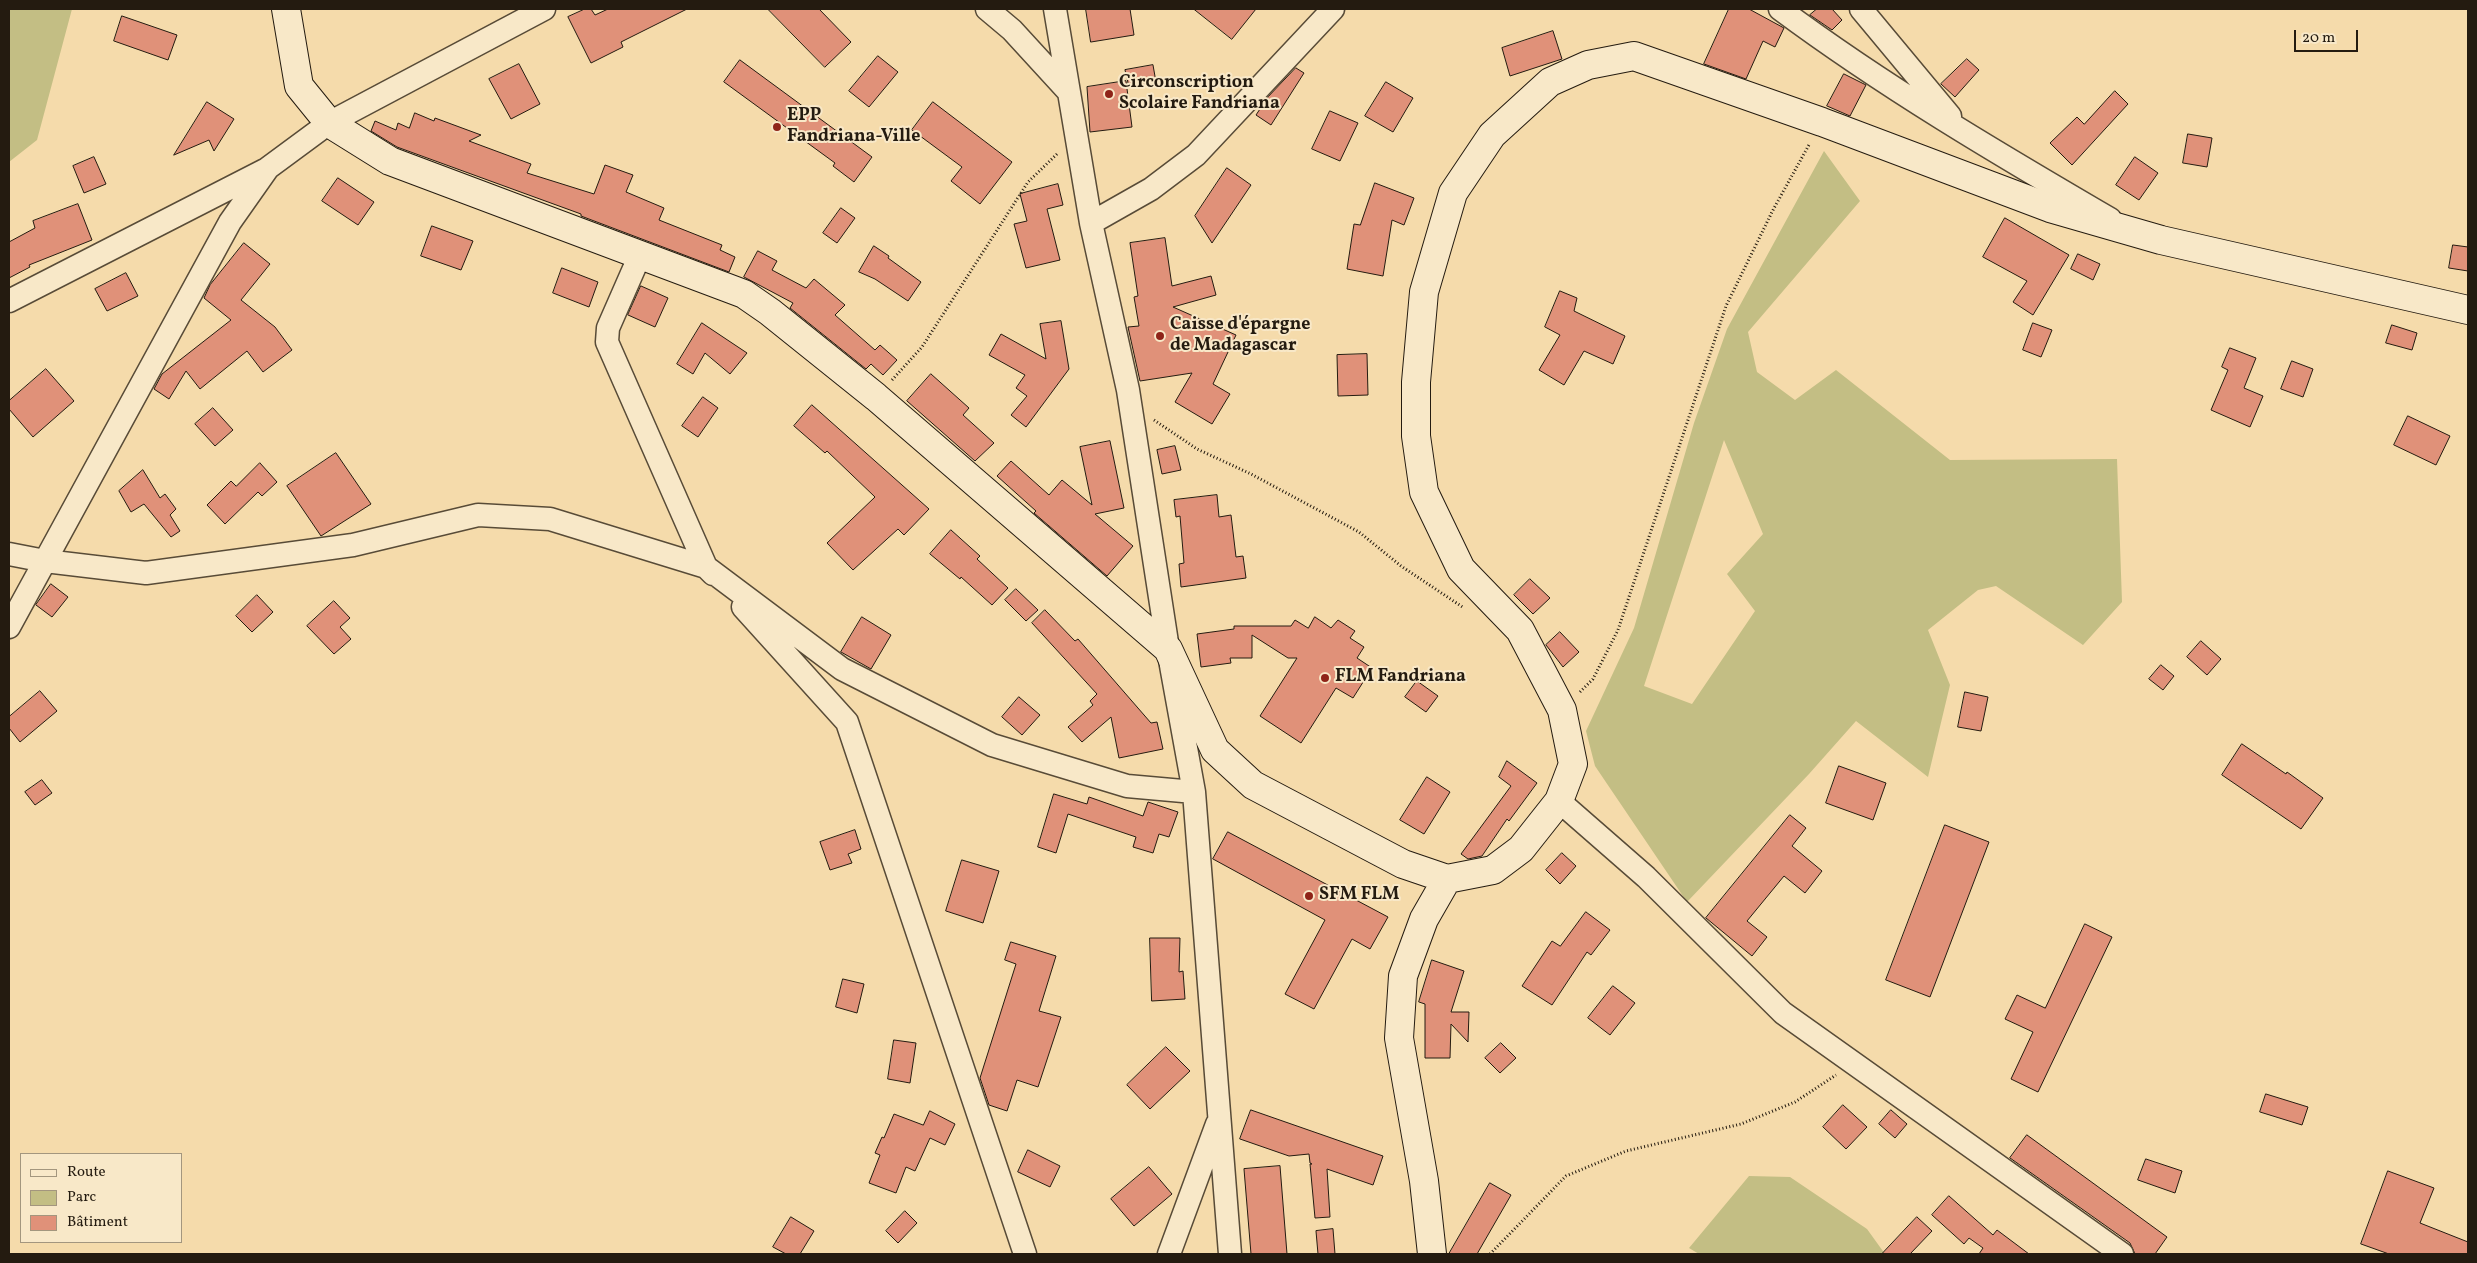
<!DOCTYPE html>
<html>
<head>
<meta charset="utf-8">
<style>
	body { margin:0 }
	#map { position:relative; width:2477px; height:1263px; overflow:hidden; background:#f5dbab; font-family:Vollkorn,serif }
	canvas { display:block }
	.frame { position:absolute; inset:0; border:10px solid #241b10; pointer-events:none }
	.legend { position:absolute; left:20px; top:1153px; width:162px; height:90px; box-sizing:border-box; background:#f8e8c8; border:1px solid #a3967e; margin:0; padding:6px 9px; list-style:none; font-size:15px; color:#241b10 }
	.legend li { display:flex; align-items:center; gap:10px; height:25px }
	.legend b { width:25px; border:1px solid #a3967e }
	.scale { position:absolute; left:2294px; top:30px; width:64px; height:22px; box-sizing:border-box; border:2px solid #241b10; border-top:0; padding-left:6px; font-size:15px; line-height:18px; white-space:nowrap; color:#241b10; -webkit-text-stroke:4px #f8e8c8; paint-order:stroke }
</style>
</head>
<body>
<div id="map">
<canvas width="2477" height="1263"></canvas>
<div class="frame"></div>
<ul class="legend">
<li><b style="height:6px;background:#f8e8c8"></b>Route</li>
<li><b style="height:14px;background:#c3be84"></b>Parc</li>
<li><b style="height:14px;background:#e09179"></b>Bâtiment</li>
</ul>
<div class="scale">20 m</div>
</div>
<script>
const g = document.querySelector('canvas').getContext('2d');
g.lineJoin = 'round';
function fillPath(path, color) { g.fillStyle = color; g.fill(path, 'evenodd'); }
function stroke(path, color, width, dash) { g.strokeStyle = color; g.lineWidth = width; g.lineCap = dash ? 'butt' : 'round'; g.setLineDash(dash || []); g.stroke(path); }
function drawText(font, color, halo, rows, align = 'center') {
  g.font = font + ' Vollkorn,serif'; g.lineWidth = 4; g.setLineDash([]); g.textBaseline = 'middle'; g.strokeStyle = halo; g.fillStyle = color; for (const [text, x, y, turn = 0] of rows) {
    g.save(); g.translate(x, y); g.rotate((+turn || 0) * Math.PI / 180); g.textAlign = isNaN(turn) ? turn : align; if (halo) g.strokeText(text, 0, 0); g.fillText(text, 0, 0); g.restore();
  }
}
fillPath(new Path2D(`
	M9 9H72L37 140 9 162Z
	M1824 151 1860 201 1748 332 1757 372 1795 400 1836 370 1950 460 2117 459 2122 602 2083 645 1996 586 1978 590 1928 630 1950 685 1928 777 1856 721 1809 774 1687 902 1595 766 1586 731 1634 628 1694 423 1727 329ZM1724 440 1763 534 1727 574 1755 611 1692 704 1644 686Z
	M1749 1176 1790 1177 1867 1229 1885 1254H1699L1689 1248Z`), '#c3be84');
const building = new Path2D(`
	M585 9H591L595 15 608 9H687L621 42 623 47 591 63 568 17Z
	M768 9H819L851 42 825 67Z
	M1086 9H1130L1134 35 1091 42Z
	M1194 9H1256L1232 39Z
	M1729 9H1749L1784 28 1775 47 1763 41 1746 79 1704 64Z
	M1817 9H1832L1842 20 1832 30 1810 15Z
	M122 16 177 35 168 60 114 41Z
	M1553 31 1562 59 1510 76 1502 48Z
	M878 56 898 72 869 107 849 91Z
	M1967 59 1979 70 1955 97 1941 84Z
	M740 60 872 157 854 182 833 166 835 163 724 82Z
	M519 64 540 104 511 119 489 79Z
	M1153 65 1156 82 1129 87 1125 70Z
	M1296 68 1304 73 1271 125 1256 115 1268 97Z
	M1844 74 1866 85 1850 116 1827 106Z
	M1126 81 1132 127 1090 132 1087 87Z
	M1386 82 1413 98 1393 132 1365 116Z
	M2115 91 2128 104 2072 165 2050 143 2077 117 2084 124Z
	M207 102 234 119 214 151 209 140 174 155Z
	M933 102 1012 162 980 204 951 181 962 167 912 130Z
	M1330 111 1358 123 1340 161 1312 149Z
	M415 113 434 121 435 118 481 135 469 141 531 164 527 173 594 194 605 165 633 175 626 192 664 208 659 220 722 245 720 250 735 257 729 272 581 216V214L397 147 371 131 375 121 396 130 398 123 409 128Z
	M2188 134 2212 138 2207 167 2183 163Z
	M94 157 106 184 84 193 73 166Z
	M2135 157 2158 173 2139 200 2116 185Z
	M1227 168 1251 185 1212 243 1195 216Z
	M338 178 374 202 358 225 322 201Z
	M1375 183 1414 198 1404 225 1392 220 1383 276 1347 269 1354 224 1360 225Z
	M1058 184 1063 205 1047 209 1060 260 1026 268 1014 224 1027 221 1020 194Z
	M78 204 92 240 29 265 30 267 9 278V242L35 228 33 221Z
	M841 208 855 218 837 243 823 233Z
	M2005 218 2069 255 2033 315 2013 302 2027 281 1983 257Z
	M432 226 473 241 461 270 421 256Z
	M1165 238 1172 286 1211 276 1216 295 1173 307 1236 335 1213 384 1230 394 1212 424 1175 402 1192 373 1140 381 1128 327 1139 326 1134 297 1138 296 1130 243Z
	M244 243 270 264 241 300 275 327 292 350 263 372 247 351 200 389 186 371 169 399 154 389 162 374 231 320 204 298 210 285Z
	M2453 245 2468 247V271L2449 268Z
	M874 246 889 256 888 258 921 282 908 301 875 279 859 272Z
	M758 251 777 261 772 270 806 288 814 279 845 305 835 315 875 350 880 345 897 360 883 375 871 364 866 369 790 308 793 303 744 277Z
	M2078 254 2100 264 2093 280 2071 269Z
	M562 268 598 282 589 307 553 293Z
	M126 273 138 296 107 311 95 289Z
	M641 286 668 298 655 327 628 315Z
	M1560 291 1577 298 1574 311 1625 336 1613 364 1584 351 1564 385 1539 370 1560 335 1545 327Z
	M1061 321 1069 369 1026 427 1011 415 1027 396 1016 388 1025 375 989 355 1001 334 1046 359 1040 324Z
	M702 323 747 353 730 374 705 353 693 374 677 364Z
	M2033 323 2052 330 2041 357 2023 350Z
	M2392 325 2417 333 2412 350 2386 343Z
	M2230 348 2256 358 2244 388 2263 396 2250 427 2211 410 2228 370 2222 367Z
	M1367 354 1368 395 1338 396 1337 355Z
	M2292 361 2313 369 2303 397 2281 389Z
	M46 369 74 401 33 437 9 409V401Z
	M931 374 969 408 963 415 994 443 975 461 907 401Z
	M703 397 718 408 698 437 682 426Z
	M812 405 929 509 904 535 898 529 853 570 827 543 875 497 827 451 825 453 794 426Z
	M213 408 233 430 215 446 195 424Z
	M2408 416 2450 436 2436 465 2394 445Z
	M1110 441 1124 508 1095 514 1133 546 1107 576 1034 513 1036 511 997 476 1011 461 1049 495 1062 480 1092 505 1080 447Z
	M1175 446 1181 470 1162 474 1157 450Z
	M336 453 371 504 321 536 287 486Z
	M260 463 277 482 262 496 258 492 225 524 207 505 231 481 236 486Z
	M143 470 160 498 165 494 176 509 170 515 180 531 171 537 144 504 131 512 119 491Z
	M1217 495 1219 517 1231 515 1236 557 1243 556 1246 578 1181 587 1179 564 1184 563 1180 516 1176 517 1174 500Z
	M951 530 980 556 977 559 1008 588 992 605 961 577 960 579 930 554Z
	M1530 579 1550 598 1533 614 1514 595Z
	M51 584 68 597 52 617 36 605Z
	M1016 589 1038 610 1026 621 1005 600Z
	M257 595 273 612 252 632 236 616Z
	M334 601 350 618 340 627 351 639 334 654 307 626Z
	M1045 610 1075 641 1078 639 1151 723 1157 722 1163 749 1119 758 1111 717 1082 742 1068 727 1093 705 1090 701 1097 694 1032 623Z
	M862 617 891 635 871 669 841 652Z
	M1315 617 1331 628 1338 620 1355 631 1350 638 1364 647 1357 658 1372 668 1353 698 1336 688 1301 743 1260 716 1297 658H1288L1252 635V658H1230L1231 663 1201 667 1197 634 1234 629V626H1291L1295 620 1308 628Z
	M1560 632 1579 652 1563 667 1546 645Z
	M2201 641 2221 659 2207 675 2187 657Z
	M2161 665 2174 676 2163 690 2149 679Z
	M1417 681 1438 696 1426 712 1405 697Z
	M40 691 57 711 20 742 9 728V717Z
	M1965 692 1988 697 1981 731 1958 727Z
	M1019 697 1040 715 1022 735 1002 717Z
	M2242 744 2286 774 2287 772 2323 798 2301 829 2222 775Z
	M1507 761 1537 783 1509 821 1507 819 1482 856 1468 859 1461 854 1511 786 1499 777Z
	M1839 766 1886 783 1873 820 1826 803Z
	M1427 777 1450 792 1424 834 1400 820Z
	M42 780 52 793 35 805 25 792Z
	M1054 794 1087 804 1089 797 1143 816 1148 802 1178 812 1169 837 1159 834 1153 853 1133 847 1136 837 1068 814 1056 853 1038 847Z
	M1790 815 1806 828 1792 846 1822 871 1805 893 1784 876 1747 921 1767 937 1752 956 1706 918Z
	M1945 825 1989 842 1930 997 1886 980Z
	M855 830 861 849 848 854 852 863 830 870 820 842Z
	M1228 832 1388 917 1370 949 1352 939 1314 1009 1285 994 1325 920 1213 859Z
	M1562 853 1576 866 1560 884 1546 870Z
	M962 860 999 871 983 923 946 911Z
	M1586 912 1610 930 1591 955 1587 952 1552 1005 1522 986 1552 941 1560 946Z
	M2085 924 2112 937 2038 1092 2011 1079 2033 1032 2005 1019 2017 995 2045 1008Z
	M1150 938H1180L1179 972 1183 971 1185 999 1152 1001Z
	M1011 942 1056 956 1039 1011 1061 1017 1038 1087 1017 1080 1007 1111 989 1105 980 1078 1016 964 1005 960Z
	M1432 960 1464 971 1451 1012H1469L1468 1042 1451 1024 1450 1058H1425V1004L1419 1002Z
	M843 979 864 984 857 1013 836 1007Z
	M1613 986 1635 1003 1610 1035 1588 1018Z
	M894 1040 916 1043 910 1083 888 1079Z
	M1501 1043 1516 1058 1500 1073 1485 1058Z
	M1166 1047 1190 1071 1150 1109 1127 1085Z
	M2266 1094 2308 1107 2302 1125 2260 1112Z
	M1843 1105 1867 1127 1846 1149 1823 1127Z
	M1251 1110 1383 1156 1373 1185 1327 1169 1330 1217 1315 1218 1310 1164H1312L1310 1163 1309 1154 1289 1156 1240 1139Z
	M1891 1110 1907 1124 1895 1138 1879 1124Z
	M930 1111 955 1124 945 1145 930 1138 915 1171 906 1167 896 1193 869 1183 880 1155 875 1153 882 1137 884 1138 894 1114 923 1125Z
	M2027 1135 2167 1237 2155 1254H2135L2130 1243 2010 1158Z
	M1028 1150 1060 1166 1050 1187 1018 1172Z
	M2146 1159 2182 1171 2175 1193 2138 1180Z
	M1280 1166 1287 1254H1251L1244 1169Z
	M1149 1167 1172 1194 1134 1226 1111 1199Z
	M2388 1171 2434 1188 2420 1223 2468 1242V1254H2389L2361 1244Z
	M1490 1183 1511 1195 1477 1254H1449Z
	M1949 1196 1993 1235 1997 1230 2029 1254H1979L1983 1248 1969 1238 1964 1244 1932 1215Z
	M905 1211 917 1223 898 1243 886 1231Z
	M791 1217 814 1231 800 1254H786L773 1247Z
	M1917 1217 1932 1231 1910 1254H1882Z
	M1333 1229 1335 1254H1318L1316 1231Z`);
fillPath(building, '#e09179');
stroke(building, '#241b10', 1);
const street = new Path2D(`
	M987 9 1012 30 1067 90
	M1055 9 1091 223 1128 390 1168 649 1194 792 1230 1254
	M1780 9C1885 87 1997 153 2110 219
	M1861 9 1950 116
	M1091 223 1151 189 1196 155 1333 9
	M640 255 608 328 607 342 706 567 713 574
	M9 301 265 170
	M9 554 45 561 146 573 353 545 478 515 550 519 706 567 842 669 992 745 1127 786 1194 792
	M743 607 847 722 1025 1254
	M9 627 230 222 268 168 329 123 544 9
	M1559 801 1646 877 1783 1013 2122 1254
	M1169 1254 1217 1124`);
const secondary = new Path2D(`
	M286 9 299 86 329 123 390 161 744 294 770 312 876 397 1168 649 1215 750 1253 785 1403 864 1447 879 1493 870 1521 849 1559 801 1573 764 1562 710 1520 630 1461 569 1424 492 1416 436V382L1424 292 1453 193 1492 135 1550 82 1588 65 1634 56 1822 122 2050 208 2161 240 2468 310
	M1432 1254 1424 1181 1399 1038 1403 976 1424 919 1447 879`);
stroke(street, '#584b37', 25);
stroke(secondary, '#241b10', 30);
stroke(new Path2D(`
	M892 380 922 347 1028 182 1057 154
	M1154 420 1197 449 1251 474 1359 532 1401 566 1464 608
	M1580 692 1593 679 1618 630 1726 306 1773 210 1810 143
	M1490 1254 1566 1176 1626 1151 1741 1124 1795 1102 1836 1075`), '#241b10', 3, [1, 2.5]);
stroke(street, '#f8e8c8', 22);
stroke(secondary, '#f8e8c8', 28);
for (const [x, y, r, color] of [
	[1109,94,5,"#8f2418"],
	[777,127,5,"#8f2418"],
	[1160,336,5,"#8f2418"],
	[1325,678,5,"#8f2418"],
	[1309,896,5,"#8f2418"]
]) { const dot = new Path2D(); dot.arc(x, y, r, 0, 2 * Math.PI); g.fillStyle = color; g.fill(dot); stroke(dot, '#f8e8c8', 2); }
drawText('bold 18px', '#241b10', '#f8e8c8', [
	["Circonscription",1119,84],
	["Scolaire Fandriana",1119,105],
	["EPP",787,117],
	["Fandriana-Ville",787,138],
	["Caisse d'épargne",1170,326],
	["de Madagascar",1170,347],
	["FLM Fandriana",1335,678],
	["SFM FLM",1319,896]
], 'left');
</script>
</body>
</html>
